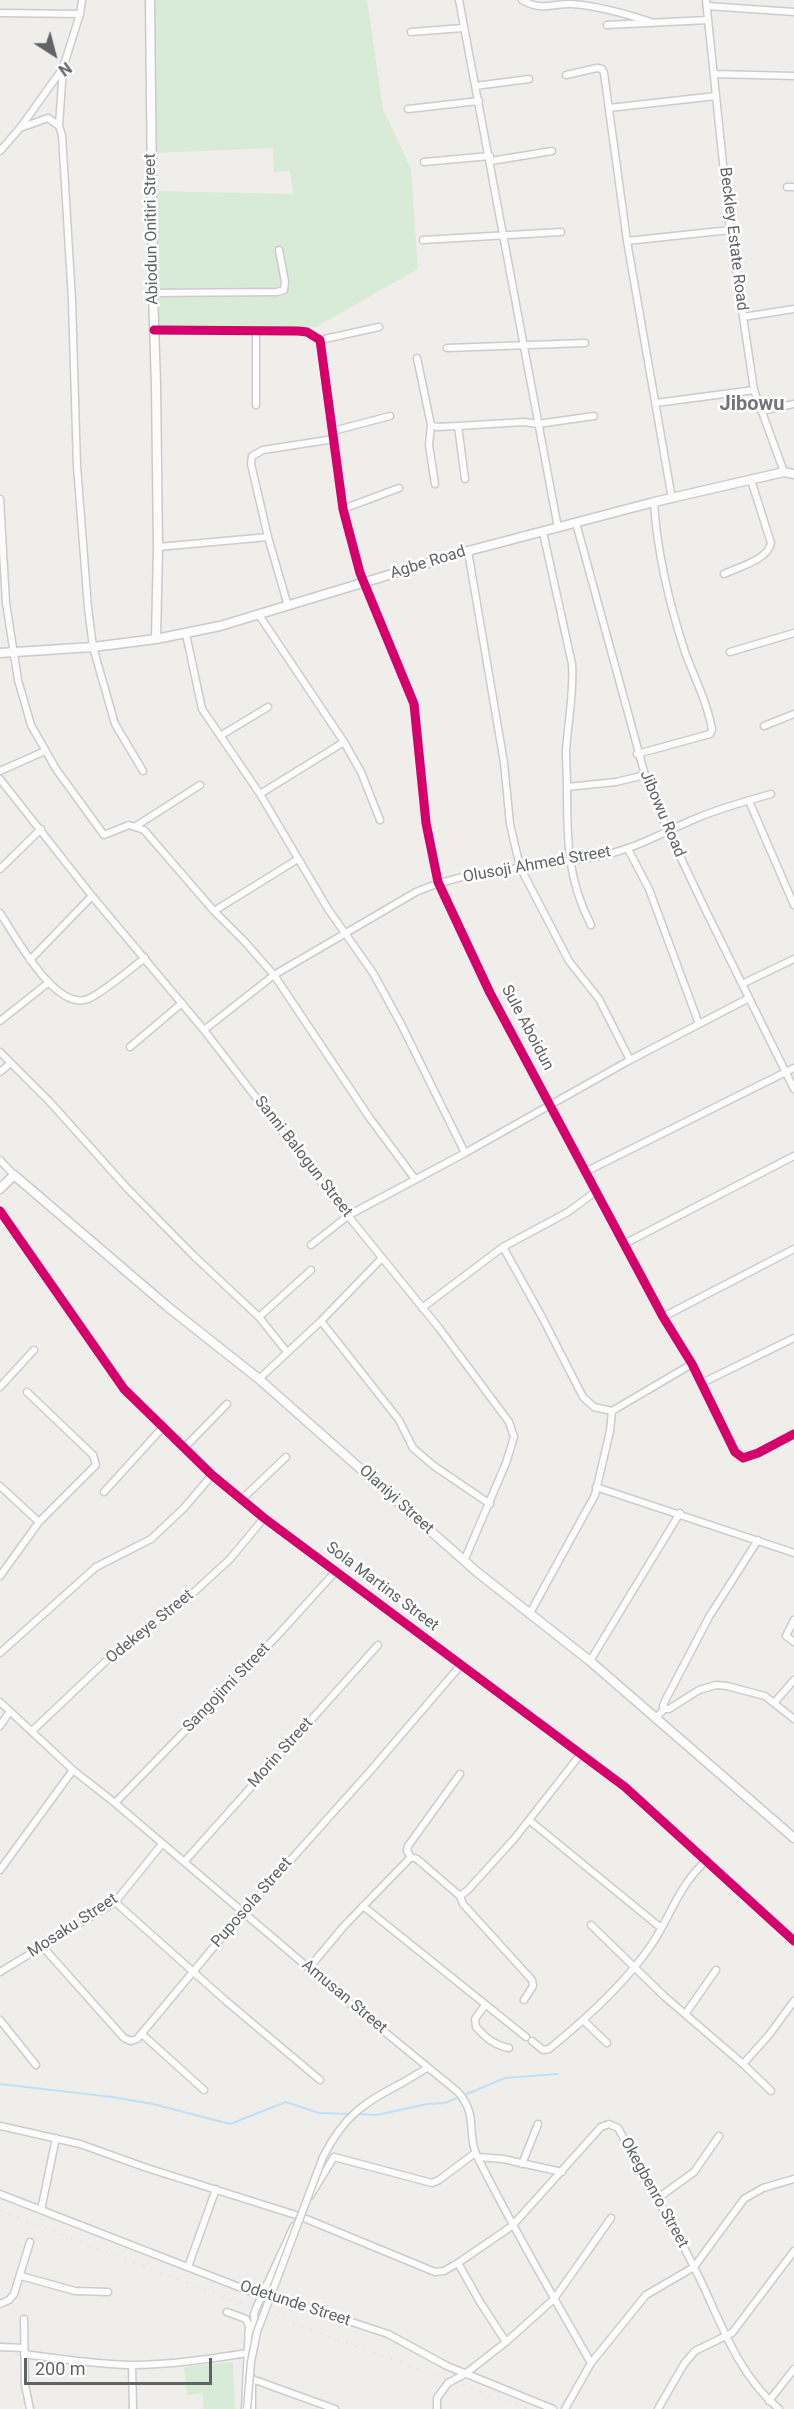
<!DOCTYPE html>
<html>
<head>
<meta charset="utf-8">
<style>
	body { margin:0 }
	#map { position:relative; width:794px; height:2409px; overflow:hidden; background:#efeeea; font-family:Roboto,sans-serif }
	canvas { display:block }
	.north { position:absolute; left:24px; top:24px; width:60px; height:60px; -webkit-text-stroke:4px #fff; paint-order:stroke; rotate:144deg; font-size:16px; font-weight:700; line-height:24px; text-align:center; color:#5f6368 }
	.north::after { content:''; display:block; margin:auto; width:21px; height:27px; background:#5f6368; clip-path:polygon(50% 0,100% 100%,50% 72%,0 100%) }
	.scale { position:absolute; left:24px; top:2358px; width:188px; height:27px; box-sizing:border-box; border:3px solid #5f6368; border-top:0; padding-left:8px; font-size:18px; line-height:21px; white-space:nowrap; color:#5f6368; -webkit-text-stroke:4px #fff; paint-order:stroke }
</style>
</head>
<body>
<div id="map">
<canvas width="794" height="2409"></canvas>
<div class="north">N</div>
<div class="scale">200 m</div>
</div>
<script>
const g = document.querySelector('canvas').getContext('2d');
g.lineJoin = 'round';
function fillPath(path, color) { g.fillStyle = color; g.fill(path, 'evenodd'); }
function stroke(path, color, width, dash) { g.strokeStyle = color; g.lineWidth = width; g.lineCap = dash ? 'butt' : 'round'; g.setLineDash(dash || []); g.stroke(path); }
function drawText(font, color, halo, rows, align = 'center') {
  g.font = font + ' Roboto,sans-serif'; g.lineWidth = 5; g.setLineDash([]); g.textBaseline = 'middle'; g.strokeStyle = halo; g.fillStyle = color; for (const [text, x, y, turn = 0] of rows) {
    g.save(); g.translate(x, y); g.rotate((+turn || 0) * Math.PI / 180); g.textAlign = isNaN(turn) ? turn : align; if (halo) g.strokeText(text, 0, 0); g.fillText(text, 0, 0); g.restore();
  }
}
fillPath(new Path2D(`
	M147 0H367L383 109 411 169 418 269 316 327 157 331 153 191 293 194 290 171 274 172 273 148 152 153Z
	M233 2362 235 2409H203V2393L187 2395 184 2367Z`), '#d8ebd6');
stroke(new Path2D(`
	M0 2084 112 2097 153 2104 230 2124 286 2102 319 2113 351 2114
	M357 2114 377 2115 427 2104 445 2103 505 2078 558 2074`), '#bfe0f9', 2);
const street = new Path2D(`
	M82 0 80 14 63 68 59 126 62 135 72 300 77 466 88 608 93 647 115 724 143 771
	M459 0 558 528
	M522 0C542 12 552 3 572 4 600 6 627 14 654 23
	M706 0 730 230 754 390 784 472
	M707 6 794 12
	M0 13 80 14
	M607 25 708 20
	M411 32 463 28
	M714 74 794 76
	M566 75 597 68 602 69 604 73 627 241 672 499
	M475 86 529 79
	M609 108 716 96
	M408 109 479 101
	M20 128 48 118 59 126
	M0 151 20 128 63 68
	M491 161 552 151
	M424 162 490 156
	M787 187H794
	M423 240 561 232
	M627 241 730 230
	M153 293 277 292 284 290 285 282 279 250
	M743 317 794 309
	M154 330 298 331 307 332 320 340 343 509 360 573 414 704 426 823 438 882 490 993 663 1317 692 1364 735 1452 743 1458 758 1453 794 1434
	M320 340 379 327
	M447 348 585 343
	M417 358 431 425 437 427 458 426
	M656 403 754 390
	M256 405V331
	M761 411 794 404
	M431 425 429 445 435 484
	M333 431 390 416
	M465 479 458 426 524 422 538 424 594 416
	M0 499 6 603 18 680 31 725 56 769 104 835 129 825 144 830 214 911 245 942 274 975 369 1117 415 1179
	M343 509 399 488
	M576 523 645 775 668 831 707 913 794 1089
	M543 532 572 664C574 693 568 722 566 751 566 763 567 775 567 787 567 838 567 879 591 925
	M158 547 268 537
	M468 551 504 763 510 824 520 867 569 961 599 999 630 1060
	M724 574C738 567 768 560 771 543L751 480
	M288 606 268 537 251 464 252 456 263 450 334 439
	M259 615 344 742 361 772 380 820
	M186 634 202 709 260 794 328 909 373 973 401 1024 465 1153
	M730 652 794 633
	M764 726 794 714
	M220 736 268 707
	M637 754 710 734 712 730C708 704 694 677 685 652 669 603 657 553 654 502
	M0 771 45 751
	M0 779 92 896 204 1030 332 1196 439 1328 509 1422 514 1437 506 1463 464 1561
	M567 787 616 782 645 775
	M260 794 344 742
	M749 801 794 905
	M136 826 200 785
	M628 849 649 889 699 1024
	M0 869 41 829
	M214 911 298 859
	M0 913C15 935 55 1012 88 999 104 992 130 969 145 958
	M30 960 92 896
	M742 984 794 959
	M0 1021 48 983
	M204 1030 274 975 416 892C475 866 542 869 604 855 637 848 666 831 697 818 721 808 746 801 771 794
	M130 1047 182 1003
	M0 1052 49 1101 127 1188 194 1256 259 1317 287 1352
	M0 1072 11 1063
	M0 1160 14 1175
	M585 1172 794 1068
	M0 1211 124 1389 212 1475 264 1518 625 1787 794 1941
	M624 1244 794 1156
	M311 1245 349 1215 465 1153 630 1060 749 998
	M503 1247 542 1317 583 1397 594 1407 612 1411 692 1364
	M422 1308 503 1247 568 1212 595 1192
	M259 1317 311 1270
	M663 1317 794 1249
	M321 1321 399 1420 413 1448 434 1466 490 1504
	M259 1379 321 1321 382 1258
	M702 1383 794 1338
	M0 1387 34 1350
	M185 1447 227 1404
	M0 1486 39 1522
	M596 1487 794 1553
	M104 1492 163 1427
	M241 1500 286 1457
	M0 1576 39 1522 96 1465 93 1455 27 1392
	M530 1613 595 1495 610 1431 612 1411
	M794 1620 786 1636 794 1642
	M0 1653 96 1567 151 1539 184 1508 212 1475
	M590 1661 680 1513
	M0 1702 73 1770 115 1803 352 2005 458 2092C479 2116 466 2133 477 2156 512 2227 552 2294 591 2363
	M774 1703 794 1680
	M664 1709H669L699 1690 716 1685 727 1686 765 1696 794 1719
	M655 1719 664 1709 663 1706 666 1699 709 1617 758 1540
	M0 1726 10 1711
	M32 1731 106 1661 192 1594 230 1559 264 1518
	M115 1803 277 1636 336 1571
	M529 1820 661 1928
	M411 1857 417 1859 460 1896 463 1904 532 1980 533 1986 524 2000
	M184 1862 378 1645
	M0 1870 73 1770
	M460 1896 468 1890 514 1839 580 1755
	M115 1902 226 2001 320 2080
	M363 1906 526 2037
	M591 1925 664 1996 743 2064 771 2091
	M42 1946 124 2038 131 2041 137 2039 222 1937 371 1770 460 1666
	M309 1968 344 1926 411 1857 407 1851 408 1846 460 1774
	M0 1972 115 1902 162 1844
	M485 2005 475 2019 476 2027C486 2038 494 2045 509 2048
	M686 2013 716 1970
	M0 2020 36 2065
	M583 2020 607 2043
	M143 2035 204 2090
	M532 2041 543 2050 549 2049C586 2019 625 1984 652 1944 671 1915 680 1883 707 1860
	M743 2064 769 2035 794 2001
	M402 2083 427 2068
	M0 2126 80 2144 147 2168 299 2216 435 2272 444 2271 458 2263 512 2226 601 2127 609 2124 618 2128C643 2173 669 2218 693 2265 719 2315 734 2371 779 2409
	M478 2157 503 2159 562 2172
	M522 2164 538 2124
	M0 2194 262 2296 294 2303 388 2334 447 2366 553 2409
	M310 2196 334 2157 432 2183 439 2180 475 2153
	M658 2198 694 2172 719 2136
	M41 2210 56 2138
	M458 2263 480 2302 506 2342
	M188 2267 216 2189
	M21 2276 75 2291 108 2292
	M0 2304 9 2300 14 2294 30 2242
	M227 2312 246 2319 249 2326 245 2408
	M24 2319 25 2385 30 2409
	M255 2335 254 2314 257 2306 294 2226
	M0 2347 24 2348
	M24 2354C59 2359 95 2364 131 2365 169 2365 209 2359 247 2353
	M132 2365 133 2409
	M252 2379 335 2409
	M769 2401 794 2369
	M252 2409V2378
	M437 2409V2398L448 2383 465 2374 506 2342 554 2299 611 2218
	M565 2409 591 2363 646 2295 694 2267 744 2199 763 2188 794 2179
	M658 2409 684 2364 695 2351 732 2333 794 2251`);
const secondary = new Path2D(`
	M150 0 153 293 156 385 158 547 156 639
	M0 653 93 647 156 639 220 626 468 551 654 502 784 472 794 474
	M0 1189 14 1175 168 1307 259 1379 477 1572 590 1661 794 1838`);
stroke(street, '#cbcccc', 9);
stroke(secondary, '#cacacb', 11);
stroke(street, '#fdfcfc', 6);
stroke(secondary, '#fdfcfc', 8);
stroke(new Path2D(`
	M0 2211 255 2309 528 2409`), '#e4e4e4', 2, [1.5, 8]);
const streetBridge = new Path2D(`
	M247 2409 251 2362 257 2332 323 2157C344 2116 363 2103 402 2083`);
stroke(streetBridge, '#cbcccc', 9, []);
stroke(streetBridge, '#fdfcfc', 6);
stroke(new Path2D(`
	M154 330 298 331 307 332 320 340 343 509 360 573 414 704 426 823 438 882 490 993 663 1317 692 1364 735 1452 743 1458 758 1453 794 1434
	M0 1211 124 1389 212 1475 264 1518 625 1787 794 1941`), '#d6006c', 9);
drawText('16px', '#5f6368', '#fff', [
	["Abiodun Onitiri Street",152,229,-91],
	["Beckley Estate Road",733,239,83],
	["Agbe Road",428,563,-17],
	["Jibowu Road",662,814,67],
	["Olusoji Ahmed Street",537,865,-10],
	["Sule Aboidun",527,1028,62],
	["Sanni Balogun Street",303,1157,52],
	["Olaniyi Street",396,1500,42],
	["Sola Martins Street",382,1587,37],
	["Odekeye Street",150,1627,-39],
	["Sangojimi Street",227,1688,-46],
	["Morin Street",281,1753,-48],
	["Puposola Street",252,1903,-49],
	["Mosaku Street",73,1926,-33],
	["Amusan Street",344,1997,40],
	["Okegbenro Street",654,2193,61],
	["Odetunde Street",295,2304,18]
]);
drawText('bold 20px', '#70757a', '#fff', [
	["Jibowu",752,405]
]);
</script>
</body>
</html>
